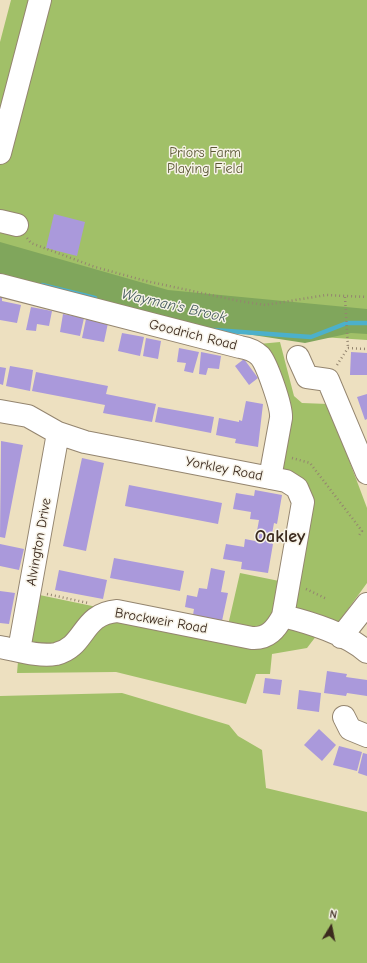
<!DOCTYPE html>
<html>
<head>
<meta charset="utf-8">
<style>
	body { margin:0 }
	#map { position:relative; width:367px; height:963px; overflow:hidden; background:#ede0c0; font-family:"Comic Neue",sans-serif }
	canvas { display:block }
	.north { position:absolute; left:311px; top:907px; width:40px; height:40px; -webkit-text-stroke:3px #f7f3e8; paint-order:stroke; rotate:10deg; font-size:11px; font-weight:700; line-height:16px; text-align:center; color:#3b2a1e }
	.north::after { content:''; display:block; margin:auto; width:14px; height:18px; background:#3b2a1e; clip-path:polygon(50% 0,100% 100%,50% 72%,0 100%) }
</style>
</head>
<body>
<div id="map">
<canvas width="367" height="963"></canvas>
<div class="north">N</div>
</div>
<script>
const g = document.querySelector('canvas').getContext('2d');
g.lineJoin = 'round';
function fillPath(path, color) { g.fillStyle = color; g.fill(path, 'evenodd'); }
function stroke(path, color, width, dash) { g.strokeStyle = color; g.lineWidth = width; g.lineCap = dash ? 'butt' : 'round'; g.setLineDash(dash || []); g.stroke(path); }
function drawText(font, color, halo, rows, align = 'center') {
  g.font = font + ' "Comic Neue",sans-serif'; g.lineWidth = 3; g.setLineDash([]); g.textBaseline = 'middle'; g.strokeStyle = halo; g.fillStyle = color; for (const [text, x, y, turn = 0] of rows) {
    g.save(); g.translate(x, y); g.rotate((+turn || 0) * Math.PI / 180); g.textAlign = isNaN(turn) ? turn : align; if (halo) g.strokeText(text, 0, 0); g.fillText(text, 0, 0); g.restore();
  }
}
fillPath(new Path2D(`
	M11 0H367V340L215 330 0 274V42Z
	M280 342 294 396 302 403 328 404 367 508V583L335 627 327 622 307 648 272 654 270 674H256L246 704 116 672 17 673 19 650 30 593 226 634 240 573 289 583 303 507 278 479 281 418 259 344Z
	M122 693 229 725 238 736 262 750 266 788 367 812V963H0V696Z`), '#a1c068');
fillPath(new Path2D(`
	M0 242 168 290 367 309V334L351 333 305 343 207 328 0 274Z`), '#80a65c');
stroke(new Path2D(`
	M42 285 95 298
	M214 330 311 337 347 323H367`), '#4cb0cb', 4.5);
fillPath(new Path2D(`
	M54 214 85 222 77 256 46 248Z
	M0 297H2V301L21 305 17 323 0 320Z
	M31 307 52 311 49 326 37 324 36 331 26 330Z
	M63 314 84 318 80 336 60 332Z
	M86 319 108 323 104 342 82 338Z
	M122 333 144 337 140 356 118 351Z
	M146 338 161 341 158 359 143 356Z
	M179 348 199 352 193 373 184 371 186 363 177 362Z
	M201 352 221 356 219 369 208 368 206 375 199 374Z
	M351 352 367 353V375H350Z
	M244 359 258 378 249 385 235 366Z
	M10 366 33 370 30 391 6 386Z
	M0 367 6 368 3 385 0 384Z
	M36 372 108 386 106 394 156 404 152 422 103 413 105 405 32 391Z
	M367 394V419L365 420 357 397Z
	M246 401 263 404 258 447 235 443 236 439 216 435 219 418 239 422V420L242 421Z
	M158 407 214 417 211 433 155 422Z
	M1 441 23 445 5 538 0 537Z
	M82 458 104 463 86 551 63 546Z
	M129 485 222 503 218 524 125 506Z
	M255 490 282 495 277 524 274 523 272 534 257 531 259 520 250 519 251 512 233 509 236 493 254 496Z
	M256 533 272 536 271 543 273 544 268 573 241 569 242 562 223 559 226 544 244 547 245 539 255 541Z
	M0 544 24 549 19 570 0 566Z
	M114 558 184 571 180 591 110 578Z
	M211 568 225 571 221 592 228 593 222 621 193 615 194 609 185 607 187 595 197 597 199 588 207 589Z
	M59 570 107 580 103 599 55 590Z
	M0 591 15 593 9 624 0 623Z
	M327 671 347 674 346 677 367 680V696L347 693 346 696 324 693Z
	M265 678 282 680 280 695 263 693Z
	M299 690 321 693 319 712 297 709Z
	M319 729 336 745 322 761 304 745Z
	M339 746 362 752 357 771 333 765Z
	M363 753 367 754V776L358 773Z`), '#aa99db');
const minor = new Path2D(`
	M0 153 40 0
	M0 221 17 225
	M0 285 240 347C246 348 255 351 260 356 267 364 282 407 281 418L270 478
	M298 357 307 377 328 380 367 473
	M0 411 28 416 58 433 85 442 286 481 297 488 303 502 283 616C276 629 268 639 252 638L117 611C81 614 86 647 56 654 38 657 17 650 0 647
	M283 616C308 622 347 634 367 652
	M341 637 367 604
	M19 650 58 433
	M344 717 350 729 367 736`);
stroke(minor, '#94856f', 24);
stroke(new Path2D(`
	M27 238 31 243 95 267 146 281 239 301 265 305 326 295 367 297
	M345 297 348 348
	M348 348 367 349
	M337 365 348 348
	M292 458 310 463 362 531 358 537
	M306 589 327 599
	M47 594 88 603`), '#94856f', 2.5, [1, 3]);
stroke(minor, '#fff', 22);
drawText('14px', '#5a5734', '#f7f3e8', [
	["Priors Farm",205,153],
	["Playing Field",205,169]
]);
drawText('14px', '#3b2a1e', '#f7f3e8', [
	["Goodrich Road",193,335,14],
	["Yorkley Road",224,469,11],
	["Alvington Drive",39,542,-80],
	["Brockweir Road",161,621,10]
]);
drawText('italic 15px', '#41595b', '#f7f3e8', [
	["Wayman's Brook",174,306,13]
]);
drawText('bold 18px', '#3b2a1e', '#f7f3e8', [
	["Oakley",280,537]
]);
</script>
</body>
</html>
